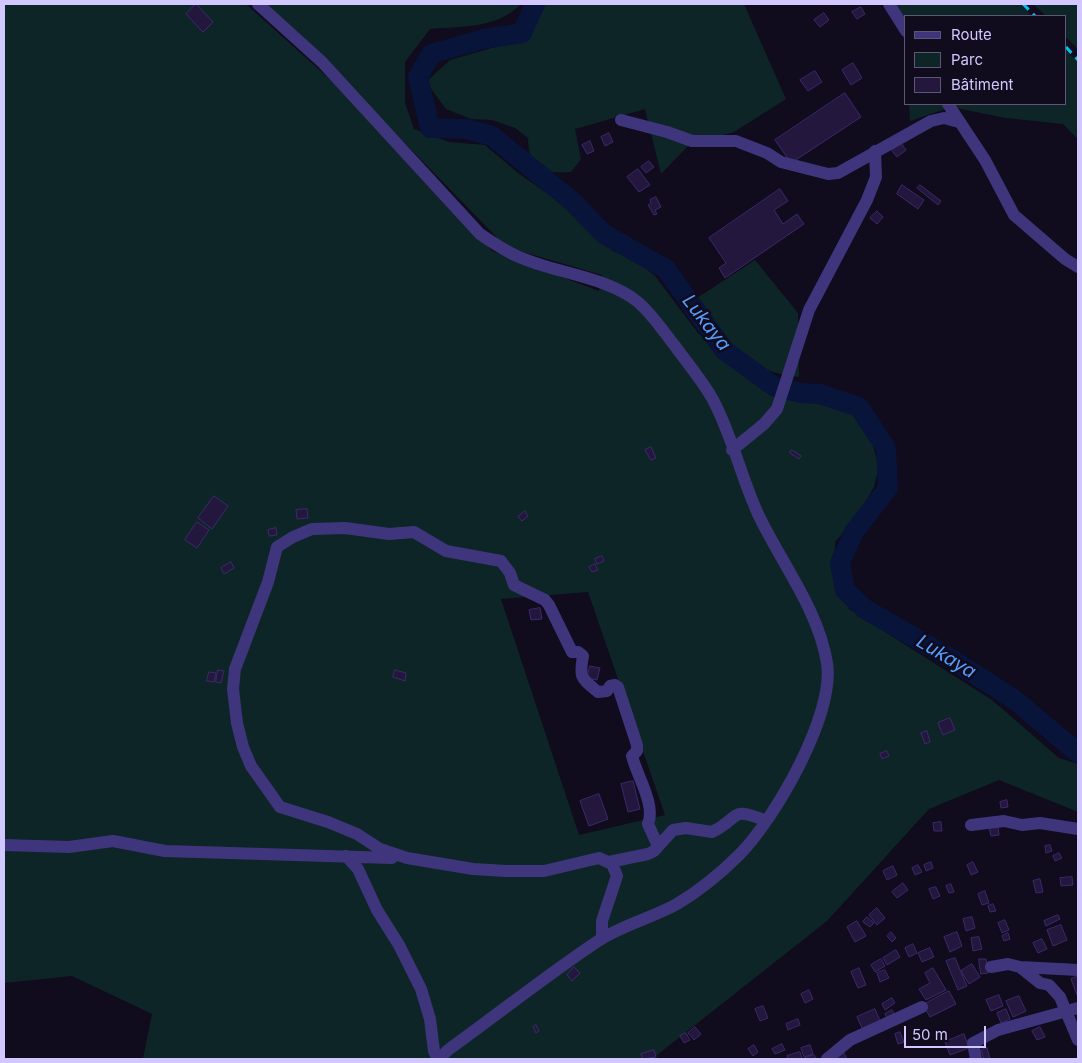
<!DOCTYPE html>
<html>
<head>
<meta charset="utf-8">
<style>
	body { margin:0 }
	#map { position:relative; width:1082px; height:1063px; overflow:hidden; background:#100b1d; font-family:Inter,sans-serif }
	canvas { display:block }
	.frame { position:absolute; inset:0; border:5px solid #d3c7ff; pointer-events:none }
	.legend { position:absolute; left:904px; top:15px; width:162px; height:90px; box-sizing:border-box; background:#100b1d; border:1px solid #5e5677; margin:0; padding:6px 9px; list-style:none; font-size:15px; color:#d3c7ff }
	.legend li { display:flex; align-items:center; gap:10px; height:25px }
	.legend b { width:25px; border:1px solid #5e5677 }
	.scale { position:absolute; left:904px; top:1026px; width:82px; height:22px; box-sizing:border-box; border:2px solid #d3c7ff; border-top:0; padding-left:6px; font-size:15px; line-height:18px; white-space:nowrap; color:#d3c7ff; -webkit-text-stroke:4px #100b1d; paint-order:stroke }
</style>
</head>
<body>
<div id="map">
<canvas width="1082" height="1063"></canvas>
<div class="frame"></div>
<ul class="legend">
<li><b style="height:6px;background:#3f357c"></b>Route</li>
<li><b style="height:14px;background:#0e2527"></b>Parc</li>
<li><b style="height:14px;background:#23173e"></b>Bâtiment</li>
</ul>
<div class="scale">50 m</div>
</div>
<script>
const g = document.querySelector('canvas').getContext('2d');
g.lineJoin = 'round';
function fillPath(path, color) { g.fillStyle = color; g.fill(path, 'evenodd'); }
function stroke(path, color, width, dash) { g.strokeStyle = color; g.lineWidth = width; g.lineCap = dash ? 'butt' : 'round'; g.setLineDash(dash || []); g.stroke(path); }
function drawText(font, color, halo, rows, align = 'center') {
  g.font = font + ' Inter,sans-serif'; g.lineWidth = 5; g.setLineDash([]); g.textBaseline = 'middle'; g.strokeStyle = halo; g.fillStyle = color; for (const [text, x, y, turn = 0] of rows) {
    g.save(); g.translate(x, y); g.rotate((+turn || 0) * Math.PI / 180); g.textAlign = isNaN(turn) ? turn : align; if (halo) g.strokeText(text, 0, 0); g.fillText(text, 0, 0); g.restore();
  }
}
fillPath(new Path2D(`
	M4 4H246L343 91 492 251 599 291 602 275 506 247 322 58 261 4H521C497 29 462 26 430 29L405 62V103L414 129 449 142 485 145 518 173 561 203 614 252 627 253 655 276 698 333 752 380 771 394 848 409 870 436 879 466 874 487 857 517 835 542 834 579 849 609 992 700 1059 758 1078 764V812L999 780 929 809 827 921 652 1059H143L152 1014 72 976 4 983ZM588 592 665 815 579 835 501 599Z
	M542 4H744L786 99 734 132 690 144 661 174 645 109 575 129 581 159 571 172C543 174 529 170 528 138L515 128 492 120 471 119 446 109 426 82 450 60 523 39 534 25Z
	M890 4H1020L1032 16H906V56L905 41Z
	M1033 4H1078V49L1066 37V16H1046Z
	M1066 50 1078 63V139L1063 124 1006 118 951 107 910 121 909 104H1066Z
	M755 260 798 313 799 377C773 374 744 365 726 344 715 330 707 313 697 298Z`), '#0e2527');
stroke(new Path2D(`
	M535 4 522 33 483 39 431 54 418 77 430 128 467 129 492 136 572 201 604 234 666 269 724 350 775 387 801 393 820 394 859 407 886 448 888 488 854 532 840 563 845 590 865 609 945 655 1015 700 1078 753`), '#081439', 20);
const building = new Path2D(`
	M196 4 213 22 203 32 186 14Z
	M861 7 865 14 857 19 852 12Z
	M824 13 829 20 820 27 814 20Z
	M853 63 862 78 851 85 842 70Z
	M815 71 822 82 808 91 800 80Z
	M845 93 861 117 791 163 775 140Z
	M609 133 613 142 605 146 601 137Z
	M590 141 594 151 587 154 582 145Z
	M901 143 906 150 897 157 892 151Z
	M649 161 654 167 646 173 641 167Z
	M638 169 650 185 639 192 627 177Z
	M902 185 924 200 918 209 897 194Z
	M920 185 941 201 938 205 917 188Z
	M780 189 788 201 774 210 783 224 797 214 804 224 725 278 719 268 726 263 709 238Z
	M656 197 661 207 655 210 657 214 654 215 648 205 651 203 650 200Z
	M877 211 883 217 877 224 870 218Z
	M651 447 656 458 651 460 645 450Z
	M792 450 801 456 799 459 790 453Z
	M214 496 228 506 212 529 198 518Z
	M307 509 308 518 297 519 296 510Z
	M525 511 528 516 522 521 518 517Z
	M197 522 209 530 197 548 185 540Z
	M276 528 277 535 269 536 268 530Z
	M602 556 604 561 597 564 595 559Z
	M231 562 234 568 224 574 221 568Z
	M595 564 598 570 592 572 589 567Z
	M540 608 542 619 531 620 529 610Z
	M590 666 600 668 597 680 587 678Z
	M218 670 224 671 221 683 216 682Z
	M395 670 406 673 405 681 393 677Z
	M209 672 216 673 214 682 207 681Z
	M950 718 955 730 943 735 938 723Z
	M927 731 930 742 925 744 921 733Z
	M887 751 889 756 882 759 880 754Z
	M633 781 640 809 628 812 621 784Z
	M599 794 608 819 589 826 580 801Z
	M1007 800 1008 807 1001 808 1000 802Z
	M941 822 942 831H934L933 823Z
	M998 826 999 835 991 836 989 828Z
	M1050 845 1052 851 1046 853 1045 846Z
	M1059 853 1062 858 1055 861 1053 856Z
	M931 862 933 868 926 871 924 865Z
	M973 862 978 872 971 875 967 865Z
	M918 865 922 872 915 875 912 868Z
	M893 866 897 875 887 880 883 871Z
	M1072 877 1073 885 1061 886 1060 878Z
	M1040 879 1043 892 1036 893 1033 881Z
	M903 883 908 890 897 898 892 892Z
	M951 884 954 892 949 893 946 886Z
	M936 887 940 896 933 899 929 889Z
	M985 891 989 903 982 905 978 894Z
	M993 904 996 911 990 912 988 906Z
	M877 908 885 918 877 925 869 915Z
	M1058 915 1060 919 1046 926 1044 921Z
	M867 917 874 923 870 927 863 922Z
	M972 917 975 928 966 931 963 919Z
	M1005 920 1009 930 1002 933 998 923Z
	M857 921 866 936 855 942 847 927Z
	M1061 925 1067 940 1053 946 1047 930Z
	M891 932 896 938 892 942 887 936Z
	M957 932 962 946 950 952 944 937Z
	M1008 933 1010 939 1004 941 1002 936Z
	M979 937 982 949 973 951 971 938Z
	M1042 939 1047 949 1038 953 1033 943Z
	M913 944 917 953 909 957 905 948Z
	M930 948 934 957 922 962 918 953Z
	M896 950 900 957 887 965 883 958Z
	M955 958 967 986 958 990 946 961Z
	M881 959 885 966 875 972 871 965Z
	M979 959H986L988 973 981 974Z
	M972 964 980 977 969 984 961 971Z
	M574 967 580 973 572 981 567 975Z
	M859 968 866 985 858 988 851 972Z
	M933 968 946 990 926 1000 919 989 930 983 925 973Z
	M885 970 889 978 880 982 877 973Z
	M1078 976V994L1077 995 1071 979Z
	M809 990 813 999 805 1003 801 994Z
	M949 991 956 1004 930 1017 923 1005Z
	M999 995 1003 1006 991 1011 986 1000Z
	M1019 996 1026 1011 1013 1017 1006 1001Z
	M892 998 895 1003 885 1010 882 1004Z
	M763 1006 768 1018 760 1021 755 1009Z
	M875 1009 882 1025 864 1032 857 1017Z
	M1006 1009 1010 1019 1001 1023 997 1013Z
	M892 1010 896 1017 888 1020 885 1014Z
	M798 1019 800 1025 788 1030 786 1024Z
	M536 1025 539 1031 536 1033 533 1027Z
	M695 1027 701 1034 694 1040 688 1033Z
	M1040 1027 1045 1037 1037 1040 1032 1031Z
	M900 1032 904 1042 898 1044 895 1034Z
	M686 1033 690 1040 684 1043 680 1036Z
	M964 1034 969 1048 950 1055 945 1042Z
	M782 1044 785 1050 775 1054 772 1049Z
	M754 1045 758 1052 753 1056 748 1049Z
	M810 1045 813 1054 804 1057 801 1048Z
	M987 1048 990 1059H984L981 1050Z
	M654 1050 656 1057 643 1059 641 1054Z
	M843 1051 847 1059H837L835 1054Z
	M800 1052 802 1059H788L787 1056Z
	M814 1055 816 1059H805V1058Z`);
fillPath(building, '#23173e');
stroke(building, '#3c296a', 1);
stroke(new Path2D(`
	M258 4 322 62 480 234C493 243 505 251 519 257 555 273 608 277 638 302 653 315 663 331 675 346 688 364 701 379 712 398 732 434 741 478 759 516 782 564 818 609 827 663 835 714 776 817 740 854 722 872 699 891 677 904 652 918 622 925 598 941 547 975 498 1014 448 1050L439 1059
	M889 4 906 31
	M948 104 985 160 1014 215 1065 259 1078 267
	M621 120 667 132 692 141H736L767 153 781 162 828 174 838 173 931 121 944 118 959 122
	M732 450 764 424 777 409 809 310 867 200 876 177 875 151
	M971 825 1004 821 1022 825 1040 823 1078 829
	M4 845 69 847 113 841 165 851 392 858
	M346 856 358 869 377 910 399 945 421 989 430 1019 434 1051 438 1059
	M609 862 648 854 654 851 673 830 686 828 712 832C740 819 729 805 766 821
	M602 938V921L617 876 612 864 599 858 544 871H506L473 869 407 858 380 849 357 834 328 822 280 807 251 766 243 747 237 723 233 689 235 669 268 582 277 547 293 537 312 529 345 528 389 534 414 532 446 551 501 561 510 573 514 585 545 600 549 605 572 652H578L583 656C579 678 581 678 598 692L607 691 610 686 615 685 618 687 637 745V751L632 756C637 776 656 805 648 824L658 846
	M991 967 1008 964 1020 967 1078 970
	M1020 967 1040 983 1049 985 1060 997 1078 1040
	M827 1059 850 1040 922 1007
	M976 1059 973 1043 998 1030 1078 1008`), '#3f357c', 12);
stroke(new Path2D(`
	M1023 4 1035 16
	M1066 47 1078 60`), '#00c0f2', 3, [8, 6]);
drawText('italic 19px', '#559eff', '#100b1d', [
	["Lukaya",706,323,52],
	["Lukaya",946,657,31]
]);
</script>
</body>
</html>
